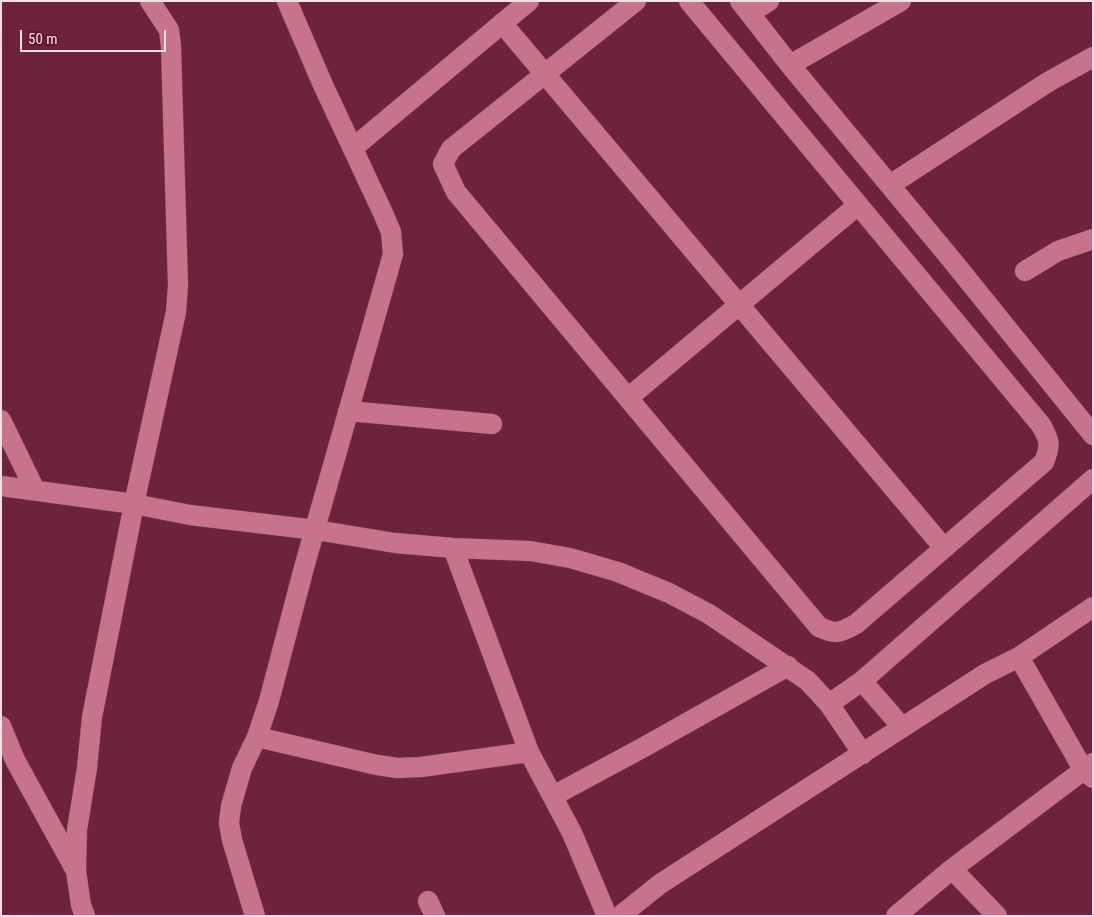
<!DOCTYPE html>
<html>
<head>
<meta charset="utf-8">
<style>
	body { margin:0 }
	#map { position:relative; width:1094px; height:917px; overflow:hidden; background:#6e233d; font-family:"Roboto Condensed",sans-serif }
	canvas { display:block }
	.frame { position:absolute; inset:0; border:2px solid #fcdfe6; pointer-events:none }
	.scale { position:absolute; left:20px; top:30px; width:146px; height:22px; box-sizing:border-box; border:2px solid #fcdfe6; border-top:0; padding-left:6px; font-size:15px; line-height:18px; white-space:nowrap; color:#fcdfe6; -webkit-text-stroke:4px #611733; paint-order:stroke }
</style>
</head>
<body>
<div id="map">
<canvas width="1094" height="917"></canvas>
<div class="frame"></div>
<div class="scale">50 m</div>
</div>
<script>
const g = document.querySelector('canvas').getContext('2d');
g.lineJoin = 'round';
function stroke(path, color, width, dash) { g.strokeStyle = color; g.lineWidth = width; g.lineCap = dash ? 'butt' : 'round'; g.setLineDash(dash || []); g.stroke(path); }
const minor = new Path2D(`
	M636 1 451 149 443 164 456 192 819 627C837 635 839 633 856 624L1044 462C1051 445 1050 441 1041 425L689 1
	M740 1 790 65 951 259 1093 435
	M750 13 769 1
	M502 23 944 548
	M790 65 901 1
	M353 148 529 1
	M890 185 1048 82 1093 57
	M1025 271 1058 251 1093 239
	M628 398 858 205
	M348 411 492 424
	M1 420 35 490
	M1 486 134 504 190 515 316 530 395 543 453 548 530 551 570 558 618 572 669 593 709 614 808 681 829 704 863 754
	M453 548 529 752 572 833 607 916
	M1019 657 1083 769 1093 778
	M862 681 1093 479
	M829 704 862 681 902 727
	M1 726 15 760 76 871
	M257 737 377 765 398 768 421 767 529 752
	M553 796 644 747 788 666
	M952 869 997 916
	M428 901 435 916
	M85 916 81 905 76 871 77 830 87 768 92 717 134 504 176 312 178 285 171 47 169 30 150 1
	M255 916 232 840 229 823 231 806 242 768 257 737 269 701 305 564 393 254 391 232 383 213 323 85 287 1
	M620 916 660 884 985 674 1019 657 1093 607
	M896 916 952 869 1093 763`);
stroke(minor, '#7f415a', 21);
stroke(minor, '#c7738b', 20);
</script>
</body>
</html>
